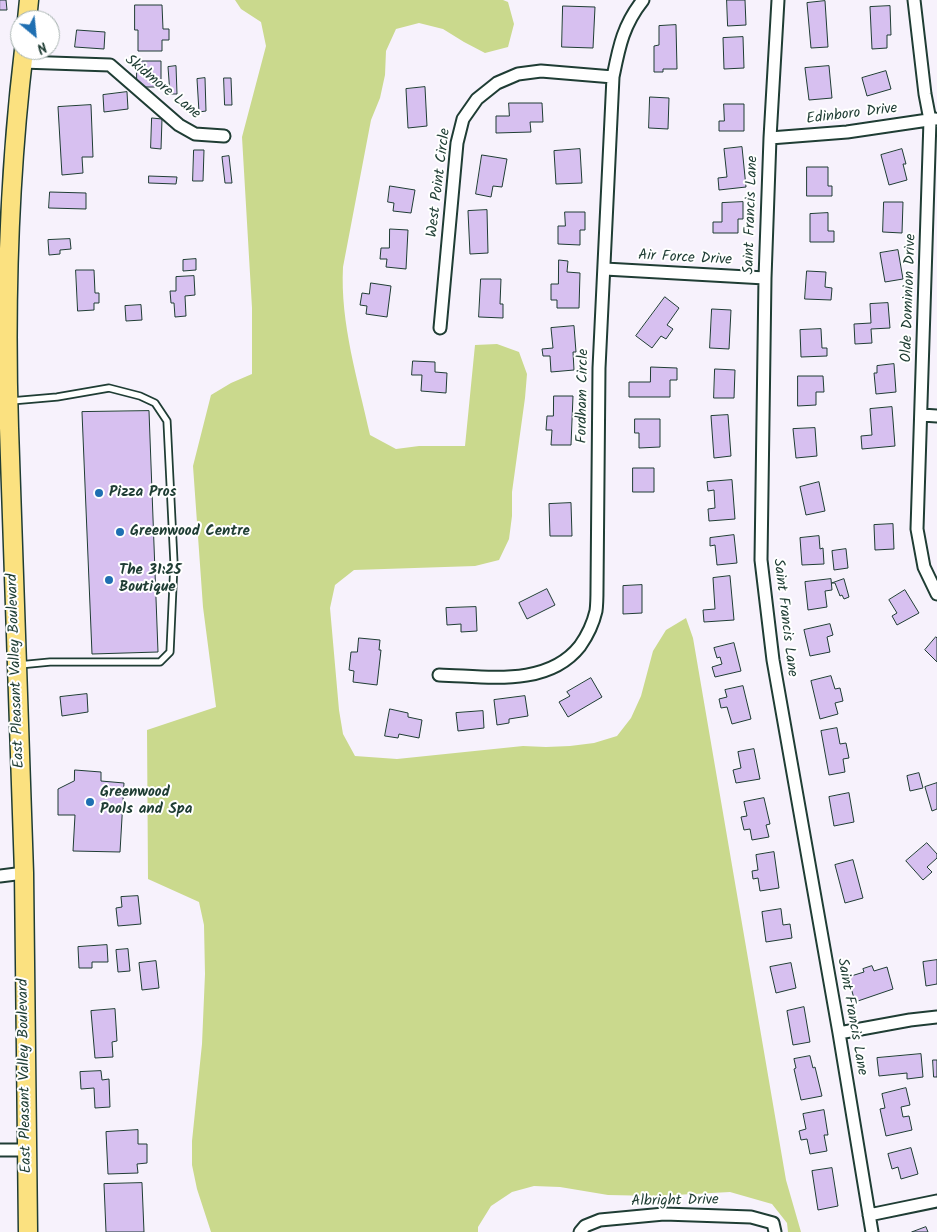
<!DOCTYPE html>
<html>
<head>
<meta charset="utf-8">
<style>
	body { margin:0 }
	#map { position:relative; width:937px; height:1232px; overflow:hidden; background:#f7f2fc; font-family:Kalam,sans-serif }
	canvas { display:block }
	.north { position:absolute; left:10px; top:10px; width:50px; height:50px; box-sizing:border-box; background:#fff; border:1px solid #a5b1ae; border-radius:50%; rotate:152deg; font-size:14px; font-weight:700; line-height:20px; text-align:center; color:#1f3d34 }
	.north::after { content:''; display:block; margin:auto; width:18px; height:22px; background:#1f6fb2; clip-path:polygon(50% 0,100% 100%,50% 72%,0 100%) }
</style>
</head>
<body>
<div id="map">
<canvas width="937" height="1232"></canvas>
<div class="north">N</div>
</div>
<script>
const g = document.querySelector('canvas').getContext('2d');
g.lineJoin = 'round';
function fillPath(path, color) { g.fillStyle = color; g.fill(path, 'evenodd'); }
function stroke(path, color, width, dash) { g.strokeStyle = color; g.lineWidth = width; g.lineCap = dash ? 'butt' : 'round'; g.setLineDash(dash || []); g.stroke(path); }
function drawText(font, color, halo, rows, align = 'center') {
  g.font = font + ' Kalam,sans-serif'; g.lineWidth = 4; g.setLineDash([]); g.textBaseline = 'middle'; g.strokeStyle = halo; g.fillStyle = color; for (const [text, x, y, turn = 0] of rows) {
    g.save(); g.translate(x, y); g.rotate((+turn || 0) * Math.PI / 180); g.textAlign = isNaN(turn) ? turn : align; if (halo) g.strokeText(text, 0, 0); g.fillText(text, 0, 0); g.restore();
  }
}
fillPath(new Path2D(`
	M235 0H503L508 2 514 24 508 47 485 53 464 42 443 29 419 23 396 29 386 51 385 75 380 98 371 120 343 267C340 323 358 380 370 435L396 449 419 446H465L475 345 497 344 519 352 527 374 525 398 512 492V516L509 539 499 560 475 566 354 570 335 585 330 608 339 710 343 734 355 756 397 759 523 746 546 747 570 746 594 743 617 736 631 718 641 696 653 651 666 630 686 618 693 638 786 1180 801 1232H788L787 1223 772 1204 730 1192 656 1196 608 1195 560 1187 534 1186 512 1192 491 1206 478 1227V1232H211L197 1189 192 1165V1141L202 1044 205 974 204 925 199 902 148 879 147 730 216 707 203 607 193 466 211 395 231 383 252 374V308L242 137 266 46 261 22 241 9Z`), '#cad98d');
const building = new Path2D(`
	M0 0H6L7 10H0Z
	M727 0H745L746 25 728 26Z
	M825 1 828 47 811 48 807 3Z
	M135 5H162L163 29H169V40H162V51H138V30H135Z
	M563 6 595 7 593 48 562 47Z
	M890 6 891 35H887V48L872 49 870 7Z
	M676 25 677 69H663V72H654V46L659 45V26Z
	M77 30 105 32 104 49 75 47Z
	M743 37 744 68 724 69 723 38Z
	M137 61H161V80H155V87H137Z
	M176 66 177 94H170L168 67Z
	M829 66 832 98 809 100 805 68Z
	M886 71 891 89 867 96 862 78Z
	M205 78 206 111 199 112 197 79Z
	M224 78H231L232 105H225Z
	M425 87 427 126 408 128 406 89Z
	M127 92 128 109 104 112 103 95Z
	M650 97 669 98 668 129 649 128Z
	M509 103H542L543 122H530L531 132 496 133V116H509Z
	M724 104H744V131H719V121H724Z
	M91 105 93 157H82L83 173 62 175 58 107Z
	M152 118 162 119 161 149 151 148Z
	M742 147 746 187 719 190 718 178 727 177 724 149Z
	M580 149 582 183 556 184 554 151Z
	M902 149 906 164H903L907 180 889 185 881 155Z
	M194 150H204L203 181H193Z
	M482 155 507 159 502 187 493 186 491 197 476 194Z
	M229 156 232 183H225L222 157Z
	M807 167H828V186H832V196H807Z
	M149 176 177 177 176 184 149 183Z
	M390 186 415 190 411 213 393 211 394 203 388 202Z
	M50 192 86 193V209L49 208Z
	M743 202V219H738V233H713V222H722V203Z
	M884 202H903L902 233 883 232Z
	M487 210 488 253 470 254 468 211Z
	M565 212H585V230H580V245L558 244V226H565Z
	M828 213V231H834V242H810V214Z
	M390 229 408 230 406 269 386 267 387 259H380L381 248H389Z
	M70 239 71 249 60 250V254L49 255 48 240Z
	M898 250 903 279 885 282 880 253Z
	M196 259V270L183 271V260Z
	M559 260 568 261 567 272 580 273 579 308H557V300H551V284H558Z
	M76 270H94L95 293H99V303H94V310L78 311Z
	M807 271 826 272 825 287 832 288 831 300 805 299Z
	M194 276 195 295 185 296 186 316 175 317 174 303H171L170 291H176V277Z
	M481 279H501L500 304H503V318L479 317Z
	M371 283 391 286 387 317 366 314 367 306 360 305 362 293 369 294Z
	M665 297 679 308 667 325 673 329 666 339 661 336 652 348 636 336Z
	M888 303 890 328 871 329 872 343 855 344 854 324 871 323 870 304Z
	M141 305 142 320 126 321 125 306Z
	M712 309 731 310 729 349 710 348Z
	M574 326 576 352H573L574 370 551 372 550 356H543L542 349 553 348 551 328Z
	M821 329 822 348H827V356L801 357 800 330Z
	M413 361 435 362V372L447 373 446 393 421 391 422 375H412Z
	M894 364 896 392 876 394 874 373H877V366Z
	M651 367 677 368V380H670V397H629V382H650Z
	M715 369 735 370 734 398H714Z
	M798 376H823L824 392H816V405L798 406Z
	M554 396H573L571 445H551L552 430H546L547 416H553Z
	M892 407 895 446 862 449 861 436 872 435 870 409Z
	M149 411 158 652 92 654 82 412Z
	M728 415 731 456 714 458 711 416Z
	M635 419H660V447L639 448V433H635Z
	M815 428 817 456 796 458 793 429Z
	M633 468H654V492H633Z
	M732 480 735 519 709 521 708 509 715 508 714 490 708 491 707 482Z
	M819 482 825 511 806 515 800 487Z
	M571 503 572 536H550L549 504Z
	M893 524 894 549 875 550 874 525Z
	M734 535 737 563 717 565 715 545 710 546V538Z
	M819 536 820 549 823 548 824 564 802 565 800 538Z
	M846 549 848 568 834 570 832 551Z
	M730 576 734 620 704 622 703 610 715 609 713 578Z
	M831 579 832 590 825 591 827 607 808 610 805 582Z
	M844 579 849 597 844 599 842 595 840 596 835 583H832Z
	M642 585V613L623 614V586Z
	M547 589 555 605 527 619 519 603Z
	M905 590 919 613 897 625 892 616 897 613 889 600Z
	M476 607 477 631 461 632V624L447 625 446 608Z
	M830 624 833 635 827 637 830 652 810 656 804 630Z
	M936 637 937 638V662L925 650Z
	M359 638 380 640 379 650H381L377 685 353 682 354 671 349 670 351 652H357Z
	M734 643 741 671 715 677 712 667 722 664 720 657 717 658 714 648Z
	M831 676 835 689 840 688 843 701 835 703 838 714 820 719 811 681Z
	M591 678 602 697 568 717 559 702 570 696 567 692Z
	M743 686 751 719 732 724 727 707 721 708 719 699 727 697 725 690Z
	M87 694 88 712 62 716 60 697Z
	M525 696 528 716 509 719V723L497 725 494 700Z
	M390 709 408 713V717L422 720 419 738 399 734 398 738 385 736Z
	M483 711 484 728 458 731 456 713Z
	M837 728 840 744 846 743 849 758 843 759 845 772 829 775 821 731Z
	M754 749 760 779 736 783 733 770 741 768 738 752Z
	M75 770 101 772V781L124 783 120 852 73 851 75 815H58V789L74 781Z
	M919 773 923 788 910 791 907 776Z
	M937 783V809L932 811 925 787Z
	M849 793 854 822 834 826 829 797Z
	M764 798 770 824 766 825 769 837 752 840 750 829 744 830 741 817 747 816 744 802Z
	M927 843 937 854V858L927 867 932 872 923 880 906 861Z
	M774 852 779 888 760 891 758 878 753 879 752 871 758 870 756 855Z
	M853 860 863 898 845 903 835 865Z
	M138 896 141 924 118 926 116 908 122 907 121 897Z
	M781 909 783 925 790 924 792 938 766 942 762 912Z
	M107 945 108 962H92V968H79L78 947Z
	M128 949 130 971 118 972 116 950Z
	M937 960V984L926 986 923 962Z
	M156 961 159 988 142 990 139 963Z
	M791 963 796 988 776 993 770 967Z
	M872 966 874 971 887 967 893 989 855 1002 848 977 864 972 863 969Z
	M804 1007 810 1042 793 1045 787 1011Z
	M115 1009 117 1041 112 1042 113 1057 95 1058 91 1011Z
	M921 1054 923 1077 907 1079V1073L879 1076 877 1058Z
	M810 1056 813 1068 815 1067 822 1096 801 1100 794 1069 796 1068 794 1059Z
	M933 1060H937V1077H934Z
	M101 1071 102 1080 109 1079 110 1107 95 1108 94 1088 81 1089 80 1072Z
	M906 1088 910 1105 901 1107 903 1117 909 1116 912 1130 886 1136 880 1109 885 1108 882 1094Z
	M824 1110 828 1135H824L827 1151 810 1154 807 1139 801 1140 799 1131 806 1129 803 1114Z
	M138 1130V1144H147V1163L137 1164 138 1173 108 1174 106 1132Z
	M911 1148 918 1174 901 1179 898 1167 892 1169 888 1154Z
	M832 1168 838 1206 818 1210 812 1171Z
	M142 1183 144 1232H106L104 1184Z
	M926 1227 928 1232H912Z`);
fillPath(building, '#d7c0f0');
stroke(building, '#1f3d34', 1);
const lane = new Path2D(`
	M11 401 57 397 109 388 140 396 155 403 167 421 174 563 170 652 160 662H50L19 665`);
const street = new Path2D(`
	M778 0 770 138 765 278 761 560 773 660 839 1033 872 1232
	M914 0 925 94 930 120 917 529 924 567 937 594
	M22 62 110 65 179 125 195 134 224 136
	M770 138 847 132 935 119
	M605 269 765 278
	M440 328 457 143 463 119 477 99 497 83 518 74 541 71 613 77
	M922 415 937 416
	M439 675C485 676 547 688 580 646 587 636 593 624 596 611 597 604 597 596 597 588L599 368 613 77C619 47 623 25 643 0
	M0 876 24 873
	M839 1033 910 1020 937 1017
	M0 1150H27
	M869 1215 937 1201
	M580 1232 585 1226 600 1220 664 1214 751 1217 773 1223 775 1232`);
const primary = new Path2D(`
	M27 20 29 0
	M24 50C9 175 5 303 9 428L24 873 28 1232`);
stroke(lane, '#1f3d34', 9);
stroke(street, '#1f3d34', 15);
stroke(primary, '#1f3d34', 21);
stroke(lane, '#fff', 5.5);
stroke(street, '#fff', 11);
stroke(primary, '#fbe180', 18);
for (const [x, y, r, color] of [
	[99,493,5,"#1f6fb2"],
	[120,532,5,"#1f6fb2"],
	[109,580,5,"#1f6fb2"],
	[90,802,5,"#1f6fb2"]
]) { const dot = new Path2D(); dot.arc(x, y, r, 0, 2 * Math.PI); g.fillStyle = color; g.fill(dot); stroke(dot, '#fff', 2); }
drawText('15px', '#1f3d34', '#fff', [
	["Skidmore Lane",162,88,39],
	["Edinboro Drive",852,115,-7],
	["West Point Circle",440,183,-83],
	["Saint Francis Lane",752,215,-88],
	["Air Force Drive",685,259,3],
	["Olde Dominion Drive",910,298,-88],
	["Fordham Circle",584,396,-89],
	["Saint Francis Lane",784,618,83],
	["East Pleasant Valley Boulevard",17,671,-92],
	["Saint Francis Lane",851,1017,80],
	["East Pleasant Valley Boulevard",26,1076,-91],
	["Albright Drive",675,1202,-1]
]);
drawText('bold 15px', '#1f3d34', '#fff', [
	["Pizza Pros",109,493],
	["Greenwood Centre",130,532],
	["The 31:25",119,571],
	["Boutique",119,588],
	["Greenwood",100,793],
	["Pools and Spa",100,810]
], 'left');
</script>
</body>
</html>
